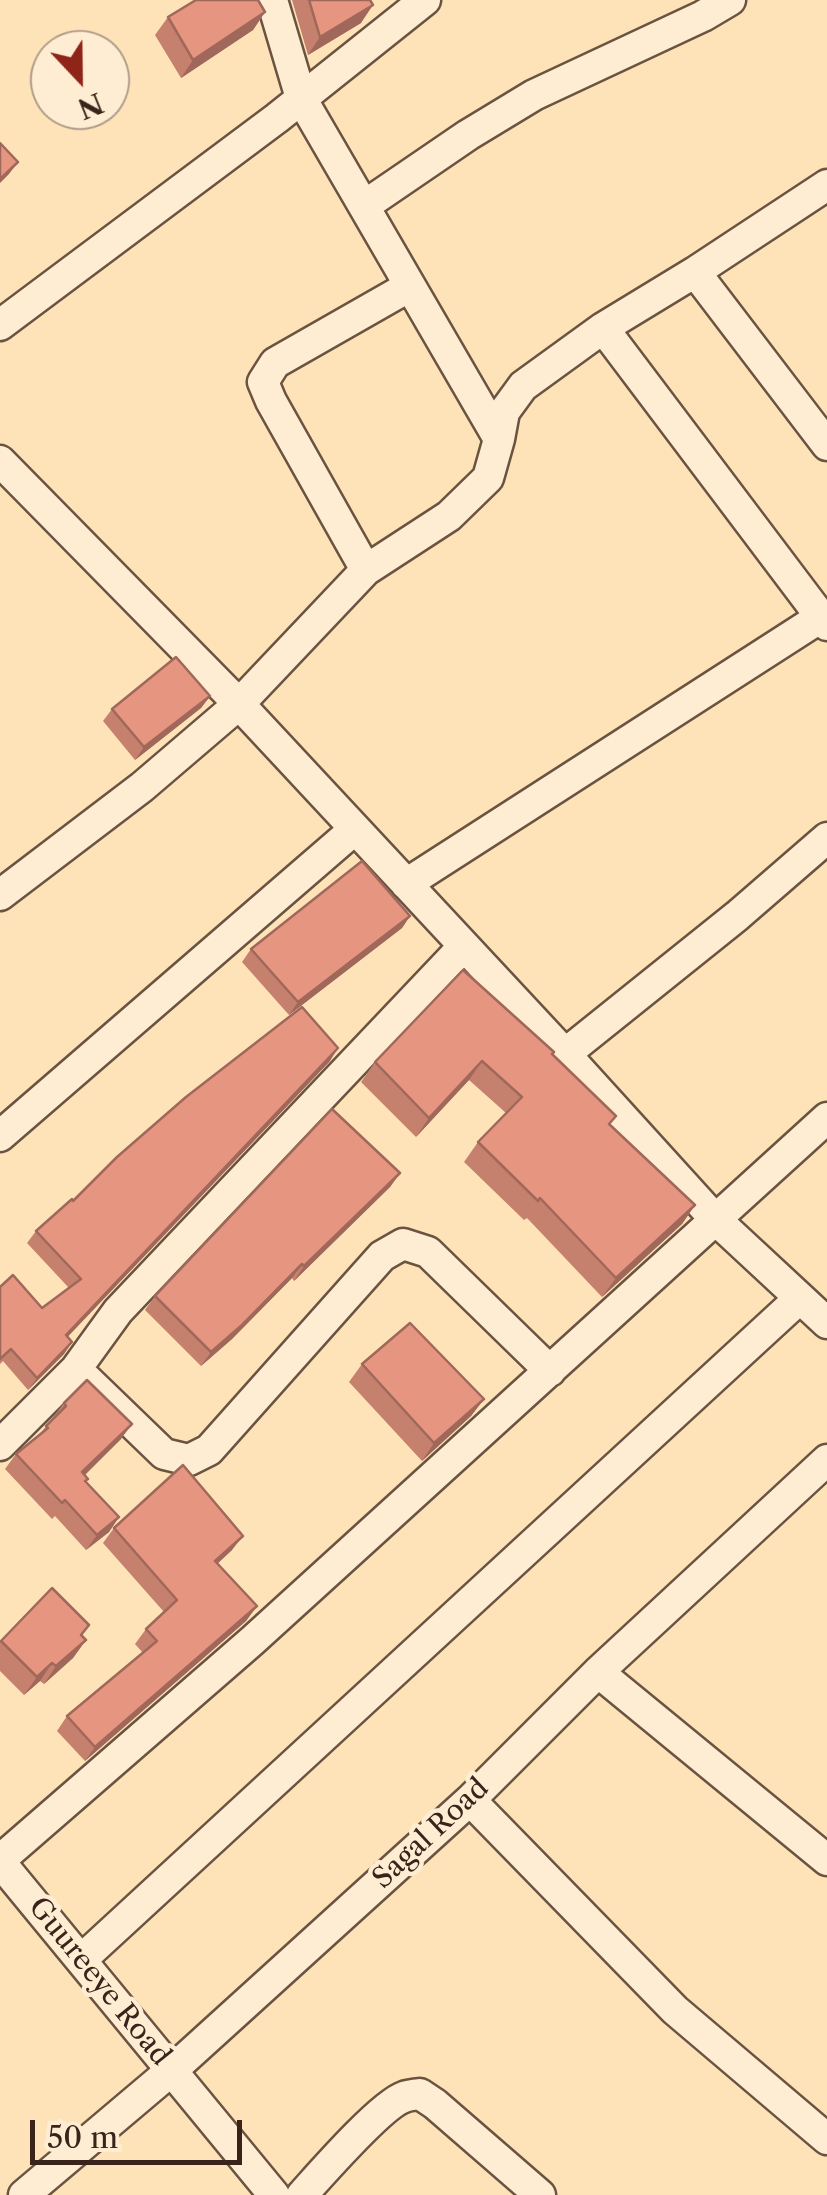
<!DOCTYPE html>
<html>
<head>
<meta charset="utf-8">
<style>
	body { margin:0 }
	#map { position:relative; width:827px; height:2195px; overflow:hidden; background:#fee3b9; font-family:"Libre Caslon Text",serif }
	canvas { display:block }
	.north { position:absolute; left:30px; top:30px; width:100px; height:100px; box-sizing:border-box; background:#feedd2; border:2px solid #b09c89; border-radius:50%; rotate:158deg; font-size:28px; font-weight:700; line-height:40px; text-align:center; color:#3a231b }
	.north::after { content:''; display:block; margin:auto; width:35px; height:45px; background:#8f2418; clip-path:polygon(50% 0,100% 100%,50% 72%,0 100%) }
	.scale { position:absolute; left:30px; top:2120px; width:212px; height:45px; box-sizing:border-box; border:5px solid #3a231b; border-top:0; padding-left:12px; font-size:30px; line-height:35px; white-space:nowrap; color:#3a231b; -webkit-text-stroke:8px #feedd2; paint-order:stroke }
</style>
</head>
<body>
<div id="map">
<canvas width="827" height="2195"></canvas>
<div class="north">N</div>
<div class="scale">50 m</div>
</div>
<script>
const g = document.querySelector('canvas').getContext('2d');
g.lineJoin = 'round';
function stroke(path, color, width, dash) { g.strokeStyle = color; g.lineWidth = width; g.lineCap = dash ? 'butt' : 'round'; g.setLineDash(dash || []); g.stroke(path); }
function fillPath(path, color) { g.fillStyle = color; g.fill(path, 'evenodd'); }
function drawText(font, color, halo, rows, align = 'center') {
  g.font = font + ' "Libre Caslon Text",serif'; g.lineWidth = 9; g.setLineDash([]); g.textBaseline = 'middle'; g.strokeStyle = halo; g.fillStyle = color; for (const [text, x, y, turn = 0] of rows) {
    g.save(); g.translate(x, y); g.rotate((+turn || 0) * Math.PI / 180); g.textAlign = isNaN(turn) ? turn : align; if (halo) g.strokeText(text, 0, 0); g.fillText(text, 0, 0); g.restore();
  }
}
const minor = new Path2D(`
	M272 0 301 98 499 439
	M364 206 468 135 534 95 703 16 730 0
	M695 272 827 445
	M0 325 277 118 425 0
	M603 328 827 625
	M0 461 239 704 565 1054 714 1218 827 1323
	M366 570 271 401 263 382 275 363 410 286
	M406 884 821 617
	M0 895 142 787 239 704 366 570 449 516 488 478 499 439 504 412 523 386 603 328 695 272 827 185
	M565 1054 737 916 827 838
	M0 1136 355 829
	M76 1369 164 1454 189 1460 209 1450 382 1256 403 1244 428 1252 550 1371
	M0 1445 76 1369 118 1311 464 946
	M598 1672 827 1860
	M470 1800 675 2010 827 2139
	M0 1860 252 1641 827 1118
	M0 1862 274 2195
	M81 1960 800 1298
	M24 2195 179 2064 470 1800 598 1672 827 1460
	M302 2195C321 2174 381 2105 404 2097 409 2095 414 2095 420 2094L435 2104 540 2195`);
stroke(minor, '#6b5342', 35);
stroke(minor, '#feedd2', 30);
fillPath(new Path2D(`
	M292 0H370L361 23 308 55Z
	M265 12 253 30 181 78 155 35 168 17Z
	M210 696 201 708 135 760 103 721 112 709Z
	M410 916 402 928 289 1015 242 962 251 949Z
	M553 1054 610 1125 695 1205 682 1224 602 1297 527 1218 524 1220 464 1162 478 1142 506 1113 469 1080 416 1137 361 1082 375 1062Z
	M330 1061 68 1336 72 1342 64 1354 28 1390 3 1361 0 1364V1287L42 1308 69 1288 27 1243 36 1231 73 1201Z
	M400 1173 390 1187 294 1281 292 1278 232 1339 201 1366 145 1310 155 1296Z
	M362 1364 484 1399 471 1416 422 1461 349 1382Z
	M64 1403 121 1439 84 1475 86 1482 119 1517 109 1532 86 1550 55 1516 52 1519 5 1469 16 1454 40 1434Z
	M114 1528 232 1550 217 1564 257 1606 246 1621 85 1761 57 1731 67 1716 143 1653 135 1644 146 1629 164 1612 103 1543Z
	M52 1588 86 1640 73 1658 44 1684 40 1681 24 1695 0 1671V1642Z`), '#c5806e');
fillPath(new Path2D(`
	M373 5 361 23 308 55 320 37Z
	M265 12 253 30 181 78 193 60Z
	M18 162 9 174 0 183V179Z
	M210 696 201 708 135 760 144 747Z
	M410 916 402 928 289 1015 298 1002Z
	M338 1048 330 1061 58 1347 66 1335Z
	M482 1061 469 1080 416 1137 429 1118Z
	M400 1173 390 1187 294 1281 304 1266Z
	M695 1205 682 1224 602 1297 616 1278Z
	M302 1264 292 1278 232 1339 201 1366 211 1352Z
	M72 1342 64 1354 28 1390 37 1378Z
	M484 1399 471 1416 422 1461 434 1443Z
	M132 1424 121 1439 72 1488 82 1472Z
	M119 1517 109 1532 86 1550 97 1535Z
	M243 1536 232 1550 204 1576 215 1561Z
	M257 1606 246 1621 85 1761 95 1747Z
	M86 1640 73 1658 44 1684 56 1666Z
	M52 1663 40 1681 24 1695 37 1677Z`), '#a0685a');
const building = new Path2D(`
	M196 0H258L265 12 193 60 168 17Z
	M309 0H370L373 5 320 37Z
	M0 143 18 162 0 179Z
	M176 657 210 696 144 747 112 709Z
	M362 861 410 916 298 1002 251 949Z
	M463 970 554 1052 552 1054 616 1116 609 1124 695 1205 616 1278 540 1198 538 1201 478 1142 522 1097 482 1061 429 1118 375 1062Z
	M302 1007 338 1048 66 1335 72 1342 37 1378 11 1349 0 1359V1287L13 1275 42 1308 81 1279 36 1231 72 1199 73 1201 117 1157 186 1097Z
	M332 1109 400 1173 304 1266 302 1264 242 1325 211 1352 155 1296Z
	M410 1323 484 1399 434 1443 362 1364Z
	M87 1380 132 1424 82 1472 88 1479 85 1481 119 1517 97 1535 65 1500 62 1503 16 1454 48 1428 46 1426 66 1406 64 1403Z
	M183 1465 243 1536 215 1561 257 1606 95 1747 67 1716 157 1641 146 1629 177 1600 114 1528Z
	M52 1588 89 1625 81 1635 86 1640 56 1666 52 1663 37 1677 1 1641Z`);
fillPath(building, '#e59580');
stroke(building, '#a0685a', 2.5);
drawText('28px', '#3a231b', '#feedd2', [
	["Sagal Road",431,1834,-43],
	["Guureeye Road",99,1982,51]
]);
</script>
</body>
</html>
